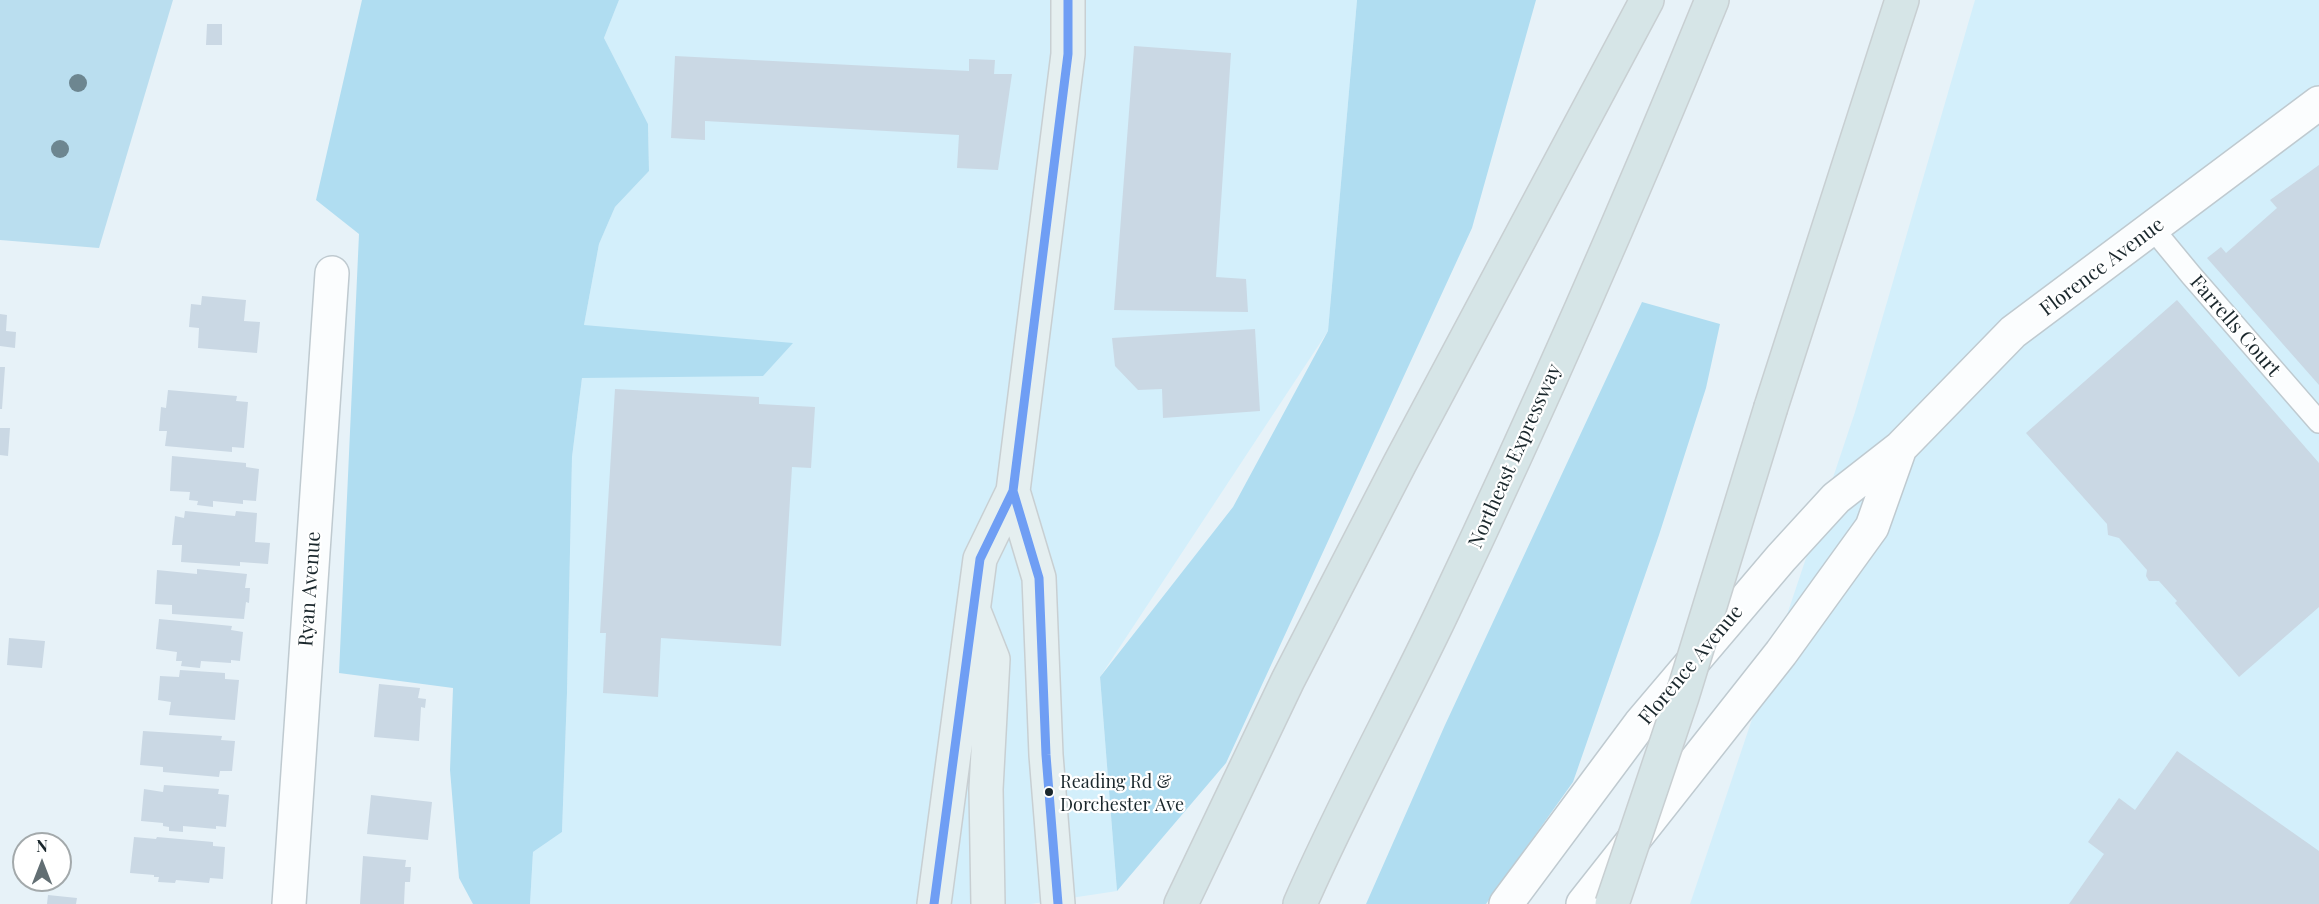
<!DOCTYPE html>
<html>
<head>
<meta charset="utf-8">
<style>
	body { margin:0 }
	#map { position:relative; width:2319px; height:904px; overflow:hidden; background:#e7f2f8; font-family:"Playfair Display",serif }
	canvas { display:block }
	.north { position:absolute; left:12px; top:832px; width:60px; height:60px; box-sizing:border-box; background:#fff; border:2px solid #a3a9ab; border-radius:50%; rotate:0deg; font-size:16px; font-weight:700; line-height:24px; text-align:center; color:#1a272c }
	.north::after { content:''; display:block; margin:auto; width:21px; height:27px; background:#626e73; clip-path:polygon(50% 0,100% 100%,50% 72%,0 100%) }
</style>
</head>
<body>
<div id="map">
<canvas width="2319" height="904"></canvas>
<div class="north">N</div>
</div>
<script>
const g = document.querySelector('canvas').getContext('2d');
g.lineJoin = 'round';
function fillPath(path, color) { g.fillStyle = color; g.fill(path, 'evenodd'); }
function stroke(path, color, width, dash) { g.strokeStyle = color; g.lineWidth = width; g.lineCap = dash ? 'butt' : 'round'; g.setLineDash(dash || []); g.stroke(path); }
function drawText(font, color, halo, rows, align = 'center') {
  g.font = font + ' "Playfair Display",serif'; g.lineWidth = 4.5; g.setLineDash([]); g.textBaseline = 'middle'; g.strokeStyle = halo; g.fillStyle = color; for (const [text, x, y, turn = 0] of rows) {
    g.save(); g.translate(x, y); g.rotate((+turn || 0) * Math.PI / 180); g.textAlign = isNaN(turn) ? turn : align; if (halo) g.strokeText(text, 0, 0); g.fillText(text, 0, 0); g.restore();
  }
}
fillPath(new Path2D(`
	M619 0H1357L1328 331 1100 677 1117 891 1031 904H530L533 852 562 832 567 693 572 457 582 378 584 325 599 244 615 207 649 171 648 124 604 38Z
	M1975 0H2319V904H1690L1855 412Z`), '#d3effb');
fillPath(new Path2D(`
	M0 0H173L99 248 0 240Z`), '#badeef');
fillPath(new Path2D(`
	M362 0H619L604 38 648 124 649 171 615 207 599 244 584 325 793 343 763 376 582 378 572 457 567 693 562 832 533 852 530 904H473L459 878 450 770 453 688 339 673 359 234 316 200Z
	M1357 0H1536L1472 228 1226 763 1117 891 1100 677 1233 507 1328 331Z
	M1642 302 1720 324 1706 388 1659 535 1573 782 1486 904H1366L1445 725Z`), '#b0ddf1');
fillPath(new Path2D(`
	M207 24H222V45H206Z
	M1134 46 1231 53 1216 277 1246 279 1248 312 1114 310Z
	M675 56 969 71V59L995 60 994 74H1012L998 170 957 168 959 135 705 121V140L671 138Z
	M2319 165V385L2207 258 2221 247 2226 253 2277 208 2270 200Z
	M202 296 246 300 244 321 260 322 257 353 198 348 199 328 189 327 191 304 201 305Z
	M2177 300 2319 463V607L2239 677 2175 603 2177 601 2159 581H2149L2146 576 2147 570 2119 538 2108 535 2107 524 2026 433Z
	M0 314 7 315 6 331 16 332 15 348 0 346Z
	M1255 329 1260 411 1163 418 1162 389 1138 390 1115 366 1112 338Z
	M0 367H5L2 409H0Z
	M615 389 759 397V404L815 407 811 468 792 467 781 646 661 638 658 697 603 693 606 633H600Z
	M168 390 237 396 236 401 248 402 244 448 232 447V452L165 446 167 431H159L161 407 166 408Z
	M0 428H10L8 456 0 455Z
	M172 456 246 463V467L259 469 256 501 243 500V504L213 501V507L197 505 198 501 189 500 190 492 170 491Z
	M185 511 235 516 236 511 257 513 255 542 270 543 268 564 240 562V566L181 562 182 545H172L175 516 184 518Z
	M197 569 247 574 245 588H250L249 603 246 602 244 619 172 614V605L155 604 157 570 197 574Z
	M159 619 232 626 231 630 243 632 240 661 231 660V663L201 661 200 668 181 666 182 661H176L177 652 156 649Z
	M9 638 45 641 42 668 7 665Z
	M180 670 225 673V679L239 680 235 720 169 715 171 702 158 700 160 676 179 677Z
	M379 684 420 688 418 698 426 699 425 708 421 707 419 741 374 737Z
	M143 731 222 736 221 740 235 741 232 771H220L219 777 163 772V767L140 765Z
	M2177 751 2319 851V904H2069L2104 854 2088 842 2119 798 2135 810Z
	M164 785 219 789 218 794 229 795 226 827 216 826V829L183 826V832L169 831V827L163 826V823L141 821 144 789 163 792Z
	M371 795 432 802 428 840 367 834Z
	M134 837 156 839 157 837 213 842V846L225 847 223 879 210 878 209 883 176 880 175 883 158 882 159 877H154V875L130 873Z
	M363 856 406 860 405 867H411L410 882H405L404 904H360Z
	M48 895 77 898 76 904H47Z`), '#cad8e4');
const lane = new Path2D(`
	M2153 229 2191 275 2319 422`);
const street = new Path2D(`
	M289 904 332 273`);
const secondary = new Path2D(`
	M1506 904 1640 724 1781 558 1836 498 1900 448 2013 332 2319 103
	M1583 904 1781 653 1872 527 1900 448`);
const primary = new Path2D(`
	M1013 491 1039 578 1046 755 1058 904
	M974 611 993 659 986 789 988 904
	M934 904 980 559 1013 491 1068 54V0`);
const highway = new Path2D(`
	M1771 407 1902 0
	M1181 904 1288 680 1400 463 1647 0
	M1300 904C1343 805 1396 710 1442 613 1538 411 1628 207 1712 0`);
stroke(lane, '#bfcad0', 24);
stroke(street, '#bfcad0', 36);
stroke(secondary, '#bfcad0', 36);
stroke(primary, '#c8cfd2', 36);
stroke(highway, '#c8cfd2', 36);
stroke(lane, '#fbfdfe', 21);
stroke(street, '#fbfdfe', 33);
stroke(secondary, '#fbfdfe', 33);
stroke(primary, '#e5eff0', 33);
stroke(highway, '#d6e5e7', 33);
const highwayBridge = new Path2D(`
	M1612 904 1682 697 1771 407`);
stroke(highwayBridge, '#c8cfd2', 36, []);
stroke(highwayBridge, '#d6e5e7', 33);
stroke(new Path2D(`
	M1013 491 1039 578 1046 755 1058 904
	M934 904 980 559 1013 491 1068 54V0`), '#6f9ef4', 9);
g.fillStyle = '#6d8690';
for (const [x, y] of [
	[78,83],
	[60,149]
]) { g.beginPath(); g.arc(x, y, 9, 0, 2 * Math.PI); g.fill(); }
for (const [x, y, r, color] of [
	[1049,792,5,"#1a272c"]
]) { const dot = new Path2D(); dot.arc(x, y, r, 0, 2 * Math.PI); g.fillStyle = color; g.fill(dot); stroke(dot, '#fff', 2); }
drawText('18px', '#1a272c', '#fff', [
	["Reading Rd &",1060,782],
	["Dorchester Ave",1060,805]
], 'left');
drawText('20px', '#1a272c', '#fff', [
	["Florence Avenue",2102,267,-37],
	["Farrells Court",2235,326,49],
	["Northeast Expressway",1515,456,-66],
	["Ryan Avenue",310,589,-86],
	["Florence Avenue",1691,665,-50]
]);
</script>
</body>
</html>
